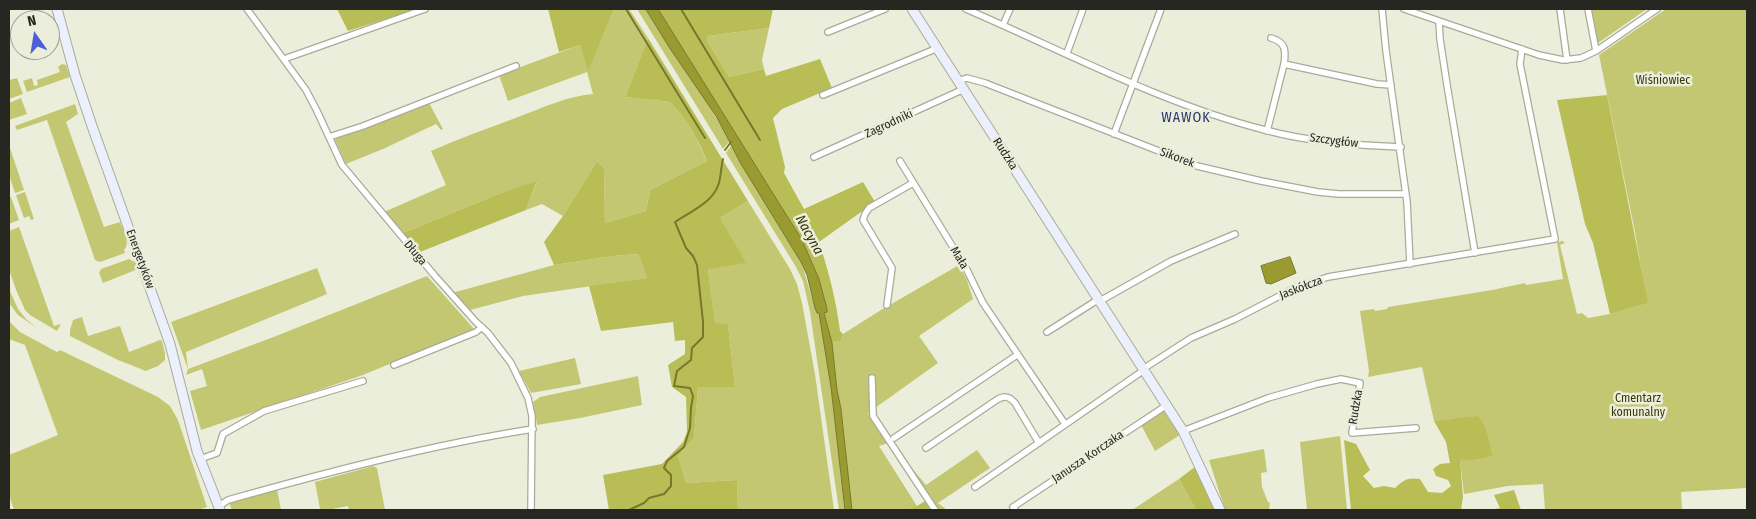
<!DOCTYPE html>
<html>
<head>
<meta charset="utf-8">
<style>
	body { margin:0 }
	#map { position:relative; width:1756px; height:519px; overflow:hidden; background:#eceedc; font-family:"Fira Sans Condensed",sans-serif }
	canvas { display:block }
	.frame { position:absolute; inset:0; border:10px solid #272721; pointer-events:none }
	.north { position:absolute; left:10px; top:10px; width:50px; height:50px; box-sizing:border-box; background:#eceedc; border:1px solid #9d9e91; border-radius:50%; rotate:347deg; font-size:14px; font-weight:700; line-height:20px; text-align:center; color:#272721 }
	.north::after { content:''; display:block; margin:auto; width:18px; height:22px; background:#4c5fd4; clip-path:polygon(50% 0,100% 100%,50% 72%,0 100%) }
</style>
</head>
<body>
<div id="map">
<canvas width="1756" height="519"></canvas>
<div class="frame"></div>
<div class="north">N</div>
</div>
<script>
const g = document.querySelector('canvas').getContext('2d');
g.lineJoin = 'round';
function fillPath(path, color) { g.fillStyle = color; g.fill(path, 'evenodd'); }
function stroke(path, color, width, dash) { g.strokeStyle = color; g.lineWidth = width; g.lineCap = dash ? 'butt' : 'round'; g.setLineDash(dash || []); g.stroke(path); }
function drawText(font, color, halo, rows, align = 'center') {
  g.font = font + ' "Fira Sans Condensed",sans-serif'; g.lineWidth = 5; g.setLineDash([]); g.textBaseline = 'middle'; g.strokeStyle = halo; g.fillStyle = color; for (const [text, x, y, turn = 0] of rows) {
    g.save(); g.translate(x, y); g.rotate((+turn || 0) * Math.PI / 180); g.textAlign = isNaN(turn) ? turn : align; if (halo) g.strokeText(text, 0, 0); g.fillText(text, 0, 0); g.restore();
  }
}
fillPath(new Path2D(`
	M614 9H629L648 38 625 97 670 102C690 122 695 136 707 161L650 190 646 211 605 223 604 168 597 161 563 216 542 204 526 210 537 182 496 195 403 233 384 212 446 185 431 151C460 138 489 128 518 117 542 108 567 96 593 94L587 72 508 101 499 75 580 45 588 71Z
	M637 9H646C673 53 706 95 729 142L723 149Z
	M1590 9H1647L1598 43Z
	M1666 9H1747V488L1681 492 1682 510H1545L1543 484 1508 486 1464 494 1455 419 1434 421 1422 367 1368 377 1369 371 1360 311 1374 309 1375 311 1387 309 1388 307 1492 290 1525 283 1526 285 1563 279 1557 242 1563 241 1565 243 1560 245 1577 314 1582 313 1588 318 1610 314 1647 303 1635 232 1599 55Z
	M769 28 762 60 764 69 729 77 707 40 708 36Z
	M62 64 66 65 70 77 27 92 23 81 32 78 34 86 38 85 37 80 60 72 58 67Z
	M17 78 23 94 9 99V80Z
	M21 98 27 114 9 120V103Z
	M428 101 443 129 441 130 436 124 383 149 346 164 335 140 338 137Z
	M75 104 78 114 66 122 104 227 120 222C123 230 131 243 124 250L125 253 100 262 95 260 47 120 17 130 15 126Z
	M9 145 24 190 15 193 9 175Z
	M731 146 801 262C806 274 812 305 819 312L831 387 845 510H839L810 312 803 281 796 267 726 153Z
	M25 192 34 219 31 220 29 216 24 218 16 195Z
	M9 197H11L19 220 9 224Z
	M748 201 790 269 797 284 802 303 815 374 834 510H738L737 480 686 483 678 456 694 438 698 387H735L728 324H715L708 269 720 218Z
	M19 227 54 326 61 324 57 331 30 315 25 310 17 292 9 270V231Z
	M638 254 647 278 523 296 470 310 452 293 554 265 613 256Z
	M129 259 136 263 138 269 103 283 99 273 101 269Z
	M959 265 967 280 973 299 919 336 938 363 868 413 888 443 879 446 917 506 904 510H852L841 409 837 390 832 343 842 340 843 334 881 310Z
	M317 268 327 294 186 352 188 369 271 338 427 276 474 329 363 375 201 430 190 391 207 386 202 369 186 375 188 369 171 322Z
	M10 291 18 309 26 319 37 328 18 315 9 303Z
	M82 317 88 336 120 326 129 352 160 340 162 341 165 353V360L158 366 146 371 118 360 70 336V330L73 320Z
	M9 321 20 332 57 352 60 350 158 397 170 406 178 420 207 507 198 510H14L9 495V455L58 435 25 345 9 339Z
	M575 358 581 384 531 393 519 371Z
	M638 376 642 405 580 418 537 425 533 402 540 397Z
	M1165 410 1180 435 1155 451 1141 425Z
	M1340 436 1347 510H1307L1300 442Z
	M1264 449 1267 472 1261 473 1262 487 1268 502 1270 503 1269 510H1225L1209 460Z
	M977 450 990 468 938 503 947 510H938L905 460 926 485Z
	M373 466 377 468 385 510H349L348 506 327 510H311L320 509 315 482Z
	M1179 479 1196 510H1132Z
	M277 489 281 510H232L229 503Z`), '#c4c771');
fillPath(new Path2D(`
	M337 9H417L348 31Z
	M548 9H614L588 72 580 45 559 52Z
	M661 9H773L769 28 708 36 707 40 729 77 764 69 766 76 820 59 832 88 782 109 773 118 785 167 784 173 804 209 863 182 875 202 819 242C829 272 836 300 840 331L843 334 842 340 832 343 824 312 827 309 819 279 802 240 659 11Z
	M648 38 748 201 720 218 746 263 708 269 715 323 728 324 735 387H698L694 438 678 456 686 483 737 480 738 510H609L603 475 662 464 683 442 687 432 686 397 672 387 668 365 685 354V340L675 341 673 322 601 331 589 286 647 278 638 254 613 256 554 265 544 242 563 216 597 161 604 168 605 223 646 211 650 190 707 161C697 138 688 120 670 102L625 97Z
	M1607 95 1648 303 1610 314 1593 243 1585 224 1557 100Z
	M537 181 526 210 420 252 403 233 496 195Z
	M1478 416C1488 428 1489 441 1492 456L1471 460 1460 459 1463 497 1461 510H1443L1442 509 1351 510 1344 440 1356 444 1370 470 1363 476 1374 488 1384 486 1395 488C1403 480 1408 477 1420 479L1428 492 1442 493 1451 486 1448 480 1436 476 1433 469 1440 464 1450 463 1446 442 1434 421Z
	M1196 466 1216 510H1196L1179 479Z
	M1514 490 1521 510H1489L1500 508 1494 495Z
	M925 501 931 510H904L917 506Z`), '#b9bd55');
const water = new Path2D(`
	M646 9H658L802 240 819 279 827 309V312L824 313 832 343 837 390 841 409 852 510H845L831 387 819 313H817L815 308 807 275 801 262 741 164 716 116 669 47Z
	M1290 257 1296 273 1271 284 1266 283 1261 266Z`);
fillPath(water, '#999b30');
stroke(water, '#77782c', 1);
stroke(new Path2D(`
	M626 9 705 138
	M681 9 760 140
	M725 150 731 142
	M629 510 644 503 649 498 664 494 671 486V475L664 468 667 461 684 447 690 428 691 408 693 396 690 388 674 386 677 371 691 360 692 348 703 337V322L697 265 693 256 686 248 675 222C691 211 713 203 719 183 721 175 721 167 723 159`), '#77782c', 2);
const street = new Path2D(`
	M247 9 306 90 317 111 342 165 435 276 476 322 488 333 511 363 528 398 532 416 531 510
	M966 9C1064 51 1162 104 1265 130 1309 142 1355 145 1401 147
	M1382 9 1386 51 1407 202 1410 264
	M1404 9 1539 55 1563 60 1581 58 1596 51 1657 9
	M1560 9 1567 60
	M1588 9 1596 51
	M1439 21 1440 39 1447 85 1475 253
	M1003 25 1010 9
	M828 32 885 9
	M1271 38C1286 42 1286 51 1284 64L1377 84 1391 85
	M1067 53 1083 9
	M284 59 425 9
	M958 81 967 78 985 83 1197 166 1261 181 1318 192 1339 194H1406
	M823 95 938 48
	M1267 131 1284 64
	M1114 134 1161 9
	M329 137 363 126 516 66
	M814 157 964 89
	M900 161 967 270 983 303 1065 424
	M1100 301 1171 261 1235 234
	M887 305 892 268 863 220 865 214 869 208 913 183
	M1047 332 1099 299
	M394 365 476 332 482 327
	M1143 369 1191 338 1235 319 1295 288 1328 277 1555 239 1520 64 1522 49
	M872 378 873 416 935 510
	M1183 431 1268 398 1317 384 1341 379 1360 383 1352 433 1416 428
	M894 438 1017 355
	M926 448 998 399C1005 395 1010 397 1015 403L1039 443
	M200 459 217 453 223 434 264 411 363 381
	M975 487 1144 370
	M218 507 228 500C328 472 430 445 533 429
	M1015 510 1013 507 1167 405`);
const secondary = new Path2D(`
	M57 9 75 75 92 126 170 344 197 451 220 510
	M912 9 1183 431 1220 510`);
stroke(street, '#a9aa99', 8);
stroke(secondary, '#a9aa99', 11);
stroke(street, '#fff', 5.5);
stroke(secondary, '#ecf0fd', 9);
drawText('12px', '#37390c', '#eceedc', [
	["Wiśniowiec",1663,81],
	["Cmentarz",1638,399],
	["komunalny",1638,413]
]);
drawText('12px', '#272721', '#eceedc', [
	["Zagrodniki",889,124,-25],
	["Szczygłów",1334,141,7],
	["Rudzka",1005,154,57],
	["Sikorek",1177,158,21],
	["Długa",415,253,50],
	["Mała",959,258,59],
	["Energetyków",140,259,70],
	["Jaskółcza",1301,288,-21],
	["Rudzka",1356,407,-81],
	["Janusza Korczaka",1088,457,-34]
]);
g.letterSpacing = '1px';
drawText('14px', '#29346e', '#eceedc', [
	["WAWOK",1186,118]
]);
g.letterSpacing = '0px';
drawText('italic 14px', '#353609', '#eceedc', [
	["Nacyna",809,235,61]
]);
</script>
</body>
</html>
